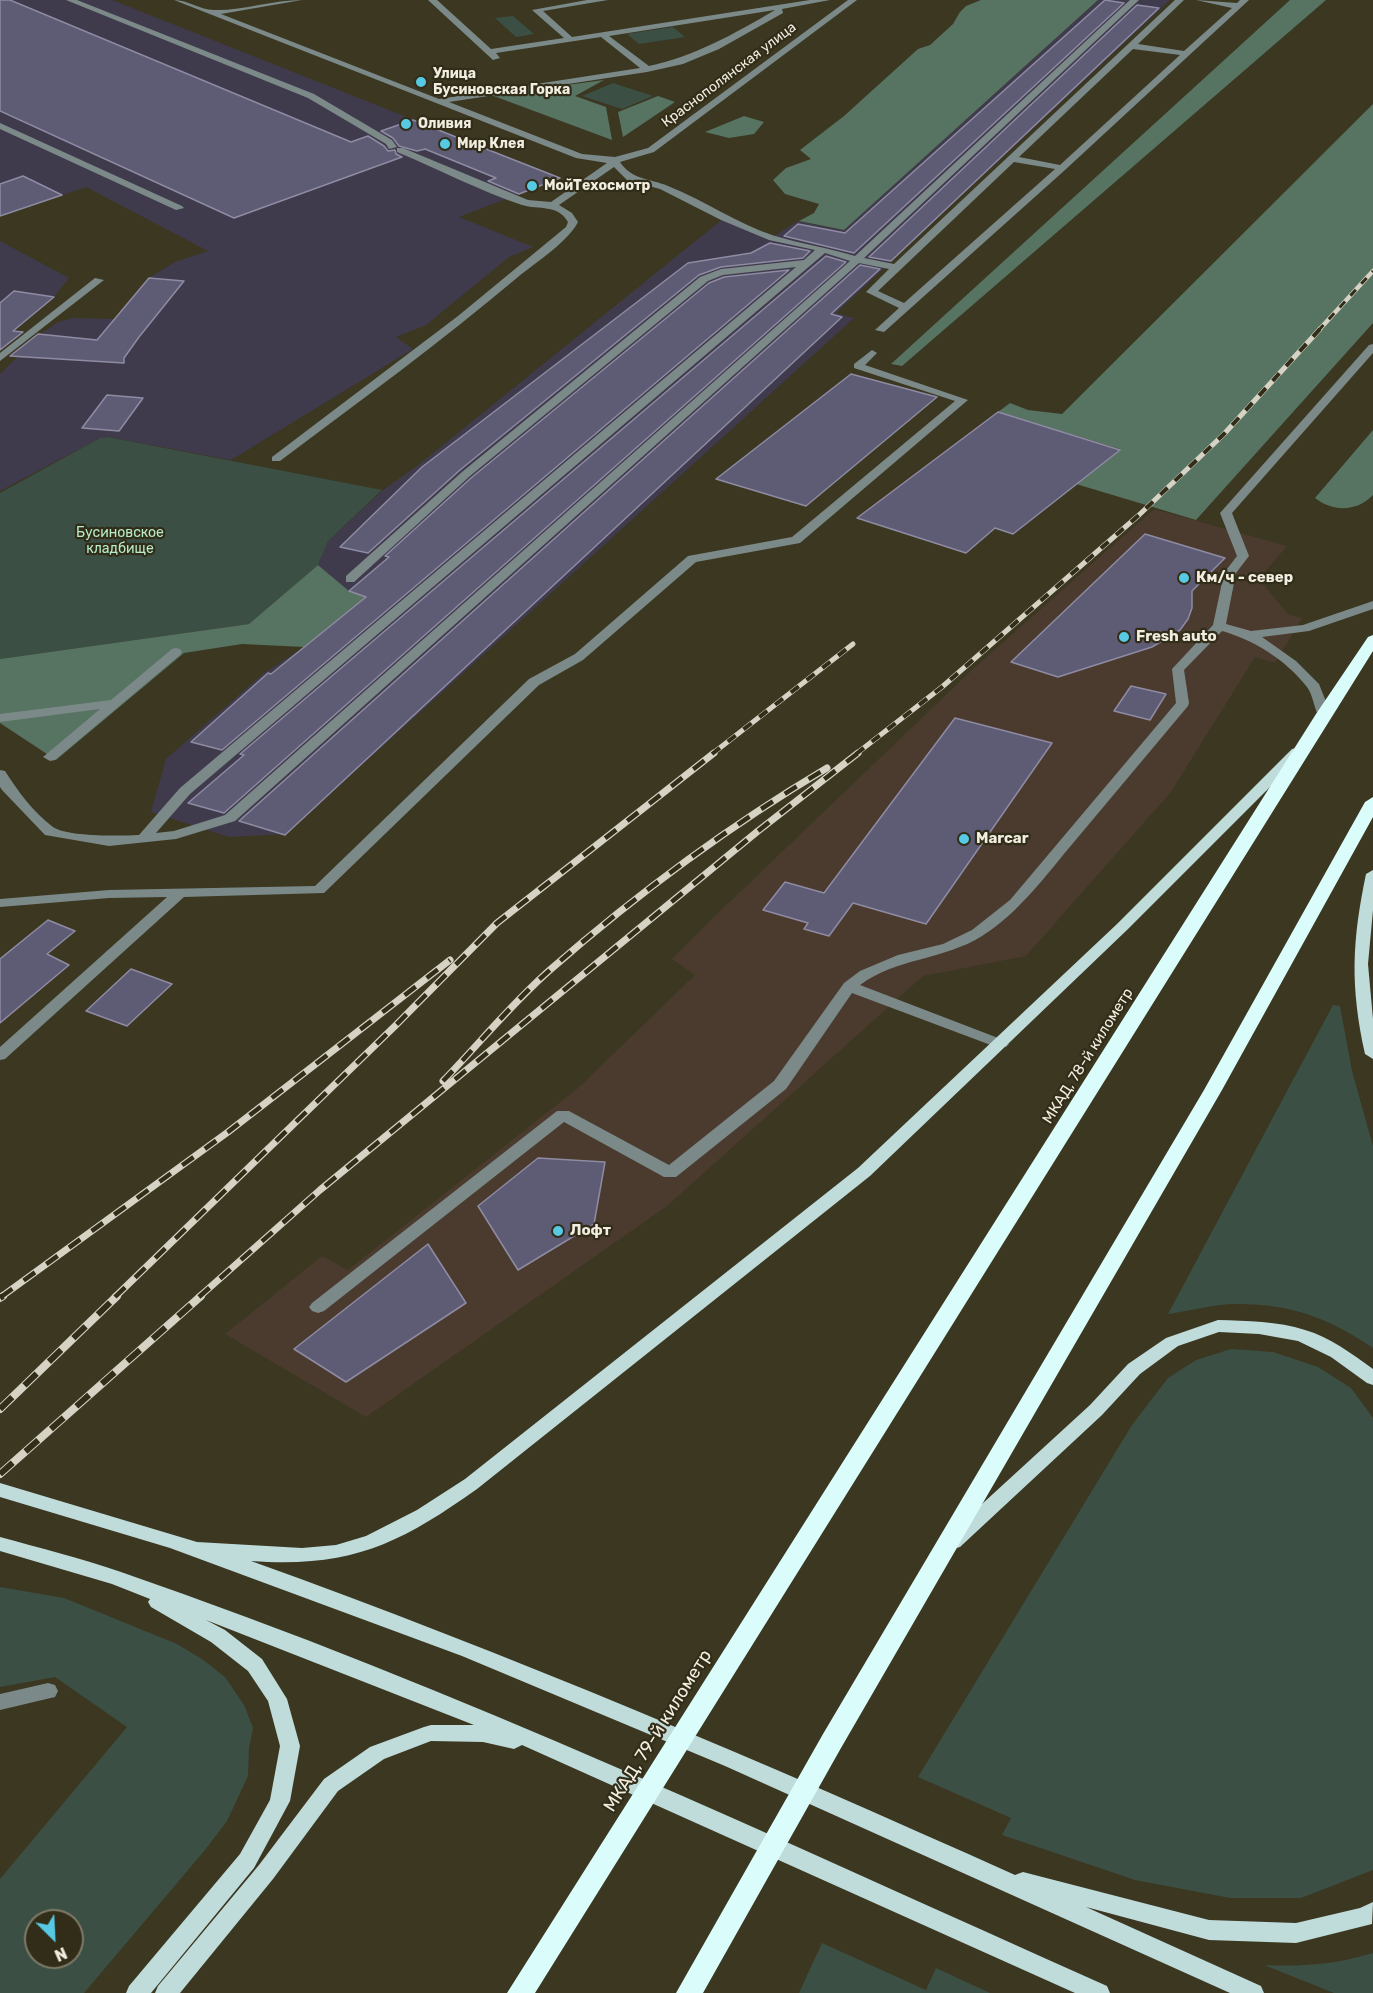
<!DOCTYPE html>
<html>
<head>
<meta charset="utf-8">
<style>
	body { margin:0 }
	#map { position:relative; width:1373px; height:1993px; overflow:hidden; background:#3b3721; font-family:Rubik,sans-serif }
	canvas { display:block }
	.north { position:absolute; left:24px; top:1909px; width:60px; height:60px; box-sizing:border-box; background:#312d18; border:2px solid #7e7a68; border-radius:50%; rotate:156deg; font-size:16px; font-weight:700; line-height:24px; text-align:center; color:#f1eee1 }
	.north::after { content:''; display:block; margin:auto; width:21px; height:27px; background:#58c9e3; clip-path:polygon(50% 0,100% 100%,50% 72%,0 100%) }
</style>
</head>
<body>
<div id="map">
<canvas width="1373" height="1993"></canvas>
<div class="north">N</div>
</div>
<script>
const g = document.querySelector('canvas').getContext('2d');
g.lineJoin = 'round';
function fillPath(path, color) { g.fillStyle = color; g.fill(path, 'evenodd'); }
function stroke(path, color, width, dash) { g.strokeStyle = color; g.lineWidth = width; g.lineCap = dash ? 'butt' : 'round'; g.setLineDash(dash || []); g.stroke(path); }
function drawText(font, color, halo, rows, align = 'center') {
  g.font = font + ' Rubik,sans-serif'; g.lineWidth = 4.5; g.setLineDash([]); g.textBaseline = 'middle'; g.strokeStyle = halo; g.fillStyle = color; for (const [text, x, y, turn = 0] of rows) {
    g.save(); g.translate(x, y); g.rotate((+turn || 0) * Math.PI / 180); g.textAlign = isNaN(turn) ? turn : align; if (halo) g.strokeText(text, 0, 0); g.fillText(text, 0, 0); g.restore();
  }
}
fillPath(new Path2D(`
	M1154 509 1287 546 1259 579 1288 614 1302 618 1275 663 1255 657 1171 792 1026 956 923 976 667 1206 366 1417 225 1334 322 1256 348 1270 578 1088 695 975 672 959 716 915 974 668Z`), '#4a3b2e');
fillPath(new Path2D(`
	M0 0H112L560 178 459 217 533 247 509 257 426 325 396 337 413 349 231 460 109 437 100 438 0 491V374L42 333 58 322 72 318 115 319 149 278 175 262 208 251 86 187 0 216Z
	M1098 0H1170L836 313 854 318 286 834 229 837 151 812 166 759 264 673 304 647 365 596 349 591 318 565 328 541 383 490 417 466 724 218 771 238 798 221 844 230Z
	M0 241 69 278 54 297 0 343Z`), '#403b4c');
fillPath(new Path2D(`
	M513 16 534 34 516 37 495 18Z
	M673 27 685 37 639 44 627 34Z
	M613 83 653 96 622 109 582 96Z
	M108 437 382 490 328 541 318 565 249 624 0 659V493L100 438Z
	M1333 1005 1340 1006 1352 1071 1373 1146V1348C1327 1317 1289 1303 1233 1304 1212 1305 1189 1311 1168 1314Z
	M1231 1349 1273 1352 1318 1367 1351 1388 1373 1418V1870L1301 1898H1230L1135 1880 1002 1835 1011 1818 918 1777 1132 1425 1168 1378 1196 1360Z
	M0 1587 64 1598 177 1644 202 1659 225 1677 244 1705 253 1728 249 1748 248 1776 227 1821 205 1850 84 1993H0V1879L127 1727 55 1677 0 1687ZM36 1921H72V1957H36Z
	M822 1943 926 1990 936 1968 990 1993H799Z
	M1373 1953V1993H1334L1264 1965C1302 1967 1337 1964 1373 1953Z`), '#3c4f44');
fillPath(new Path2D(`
	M981 0H1098L844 230 799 221 814 213 819 204 785 194 773 180 786 168 811 159 800 150 844 116 918 49 930 45 953 24 960 12 966 6Z
	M1290 0H1326L902 366 891 364Z
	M604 80 575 96 606 107 612 140 491 95Z
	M658 96 675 102 623 137 618 112Z
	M1373 104V323L1196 520 1076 484 1120 449 998 412 1010 403 1028 410 1062 414Z
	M744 116 764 122 754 134 729 138 705 132Z
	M1373 430V495C1357 512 1333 512 1315 498Z
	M318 565 349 591 366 597 304 647 242 644 184 653 56 760 0 723V659L249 624Z`), '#577362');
const building = new Path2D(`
	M0 0H10L351 142 368 136 384 146 388 151 395 150 396 154 402 157 234 218 0 111Z
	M1105 0 1124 3 854 253 784 236 798 224 845 233Z
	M1137 5 1159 8 891 261 869 257Z
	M413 120 504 156 560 178 519 194 488 181 496 178 425 149 417 151 399 146 393 138 381 131Z
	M23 176 62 195 0 216V184Z
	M770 243 810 251 803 258 721 267 699 275 460 470 368 553 340 547 422 467 688 263 751 253Z
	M826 256 846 262 224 813 188 803 244 755 240 754Z
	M860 265 880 269 831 314 842 317 285 835 239 821Z
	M789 270 222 750 191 742 268 673 271 674 366 597 349 591 389 557 385 556 471 478 709 283 724 277Z
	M149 278 184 281 139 337 124 358V363L10 356 38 334 97 340Z
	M14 291 54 297 13 331 23 332 0 350V303Z
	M851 374 937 397 806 506 716 479Z
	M107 395 143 398 119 431 82 428Z
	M998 412 1120 450 1013 534 995 528 966 553 857 518Z
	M1145 534 1225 558 1192 591V608L1188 619 1180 630 1152 647 1058 677 1011 662Z
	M1131 686 1166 694 1150 720 1114 711Z
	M955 718 1052 743 926 924 853 903 829 936 804 929 808 923 763 910 785 882 824 893Z
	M48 920 75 931 47 954 69 965 0 1023V959Z
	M131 969 172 984 127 1026 86 1011Z
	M538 1158 605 1162 594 1224 518 1270 478 1206Z
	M428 1244 466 1303 346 1382 294 1349Z`);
fillPath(building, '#5e5b75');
stroke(building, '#8e8ba3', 1.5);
fillPath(new Path2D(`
	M66 0H77L314 94 392 140 397 147 389 149 386 144 308 98Z
	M174 0C188 0 200 10 214 10 241 11 272 0 302 0L221 14 439 99 640 68 601 37 496 53 500 58 493 60 428 0H437L491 49 564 38 532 10 587 0H608L543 11 572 37 810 0H830L782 9 783 13 719 49 683 64 647 72 449 102 582 154 615 157 648 148 848 0H857L654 152 620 162C632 180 649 178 668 186 704 200 737 224 775 236 802 244 829 248 855 256L1130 0H1139L864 258 894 264 1175 0H1184L1138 44 1184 51 1232 8 1196 0 1237 3 1240 0H1249L1065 170 884 332 875 330 899 308 866 292 889 269 859 263 235 821 176 839 109 846 45 835 2 790 0 787V770L5 771C17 790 34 813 53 827 67 837 122 836 139 835L180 788 796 267 723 275 708 281 470 476 354 582H346V576L462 472 700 277 721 269 804 260 815 250 769 240 721 220 660 189 627 180 614 167 559 205 572 213 578 222C568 242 535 263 518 277 441 342 360 401 280 461H272V457L458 316 566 227 568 222C558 204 539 210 522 205 480 191 438 169 397 152V148H403L528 200 551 202 607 163 576 158ZM775 10C734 34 695 56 649 66L609 36ZM1133 49 1180 55 1060 165 1019 157ZM1014 162 1055 169 904 303 878 291ZM825 253 850 261 225 815 174 831 156 833 190 794Z
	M0 123 182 206 184 208 176 210 0 129Z
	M95 278 104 280 0 361V353Z
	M1373 344V353L1232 513 1249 556 1236 573 1226 624 1251 631 1303 625 1373 601V609L1309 631 1262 637 1296 661 1319 684 1331 714 1329 717H1319C1314 708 1313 695 1307 687 1286 660 1254 640 1222 631L1184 670 1189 703 1188 706C1150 751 1112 797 1074 842 1046 875 1019 913 982 936 944 960 896 958 860 985L1006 1041 1009 1044 1006 1047H996L852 993 786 1089 676 1177H664L564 1122 324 1311 318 1313 312 1311 309 1307 312 1303 557 1111H569L669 1165 774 1081 844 983 860 971 898 955 943 944 972 930 1010 900 1176 703 1172 669 1213 625 1224 573 1237 556 1220 513 1369 345Z
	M872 350 877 353 865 365 968 400 800 543 696 562 583 660 539 685 324 893 184 897 5 1059 0 1060V1047L167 897 109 898 0 907V899L109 890 315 886 529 679 575 654 688 556 792 537 955 401 854 368V364Z
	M176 648 180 649 182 652 180 655 55 760 50 761 43 757 100 709 0 722V714L111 700 172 649Z
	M48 1683 55 1685 58 1691 55 1697 0 1710V1694Z`), '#7b8988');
fillPath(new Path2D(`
	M1297 748 1302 749 1304 752 1302 755 1127 930 870 1176 477 1489C398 1545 350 1568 251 1561 510 1654 764 1762 1015 1875L1023 1872 1209 1920 1296 1923 1360 1908 1373 1902 1372 1924 1296 1943 1209 1940 1086 1907 1261 1986 1264 1993H1230L725 1766 462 1656 170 1548 0 1497V1483L197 1542 302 1548 336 1545 366 1536 417 1510 465 1479 858 1168 1117 924 1292 749Z
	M1373 870V910L1368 964 1373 1019V1059L1365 1054C1350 986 1352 941 1366 874Z
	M1218 1320C1247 1321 1278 1321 1305 1330 1330 1337 1352 1354 1373 1369V1385L1367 1383 1331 1357 1298 1341 1259 1334 1219 1332 1178 1346 1140 1374 1102 1415 960 1547 953 1549 946 1547 944 1542 946 1537 1090 1405 1128 1364 1166 1338Z
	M0 1537C40 1548 81 1558 121 1572 458 1688 782 1841 1107 1986L1110 1993H1075L522 1745 514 1749 483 1742 431 1741 384 1759 338 1791 273 1879 180 1993H155L158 1986 259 1865 324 1779 370 1747 424 1727 431 1725H474L206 1620 225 1630 262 1659 287 1699 300 1746 290 1801 254 1868 151 1993H126L129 1986 240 1854 270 1800 280 1746 268 1701 248 1671 211 1642 151 1607 148 1602 150 1599 112 1584 0 1551Z`), '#bfdbda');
fillPath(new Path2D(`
	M1373 635V651L535 1993H507L1316 714 1368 637Z
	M1373 797V817L1222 1090 841 1748 703 1993H676L823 1734 1204 1090 1365 802Z`), '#dafcfb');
const railFar3 = new Path2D(`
	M1318 331 1373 271`);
const railFar2 = new Path2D(`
	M712 754 853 644
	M856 754 942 687 1139 515 1224 434 1320 329`);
const railFar1 = new Path2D(`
	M443 1081C479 1044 512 1003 551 969 637 894 729 826 827 768
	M1 1297 228 1132 450 960
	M115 1297 395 1026 497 923 714 753
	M199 1297 320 1190 758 831 858 753`);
const rail = new Path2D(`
	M0 1298 3 1296
	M0 1409 117 1296
	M0 1474 201 1296`);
stroke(railFar3, '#d6d2c4', 4.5);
stroke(railFar2, '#d6d2c4', 5);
stroke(railFar1, '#d6d2c4', 7);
stroke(rail, '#d6d2c4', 8);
stroke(railFar3, '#312d18', 3, [8]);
stroke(railFar2, '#312d18', 4, [10]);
stroke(railFar1, '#312d18', 4.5, [14]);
stroke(rail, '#312d18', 6, [17]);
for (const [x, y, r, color] of [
	[421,82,6,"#58c9e3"],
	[406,124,6,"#58c9e3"],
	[445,144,6,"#58c9e3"],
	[532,186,6,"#58c9e3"],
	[1184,578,6,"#58c9e3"],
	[1124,637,6,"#58c9e3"],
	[964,839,6,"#58c9e3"],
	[558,1231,6,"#58c9e3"]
]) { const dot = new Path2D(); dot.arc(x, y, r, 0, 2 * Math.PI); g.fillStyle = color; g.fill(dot); stroke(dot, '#312d18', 2); }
drawText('bold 14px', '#f1eee1', '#312d18', [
	["Улица",433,74],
	["Бусиновская Горка",433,90],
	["Оливия",418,124],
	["Мир Клея",457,144],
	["МойТехосмотр",544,186]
], 'left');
drawText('14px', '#f1eee1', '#312d18', [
	["Краснополянская улица",729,75,-37]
]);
drawText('14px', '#b6eccb', '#312d18', [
	["Бусиновское",120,533],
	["кладбище",120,549]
]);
drawText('bold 15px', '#f1eee1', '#312d18', [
	["Км/ч - север",1196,578],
	["Fresh auto",1136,637],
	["Marcar",976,839],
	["Лофт",570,1231]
], 'left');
drawText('15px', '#f1eee1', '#312d18', [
	["МКАД, 78-й километр",1088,1056,-58]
]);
drawText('18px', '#f1eee1', '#312d18', [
	["МКАД, 79-й километр",658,1731,-58]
]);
</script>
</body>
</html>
